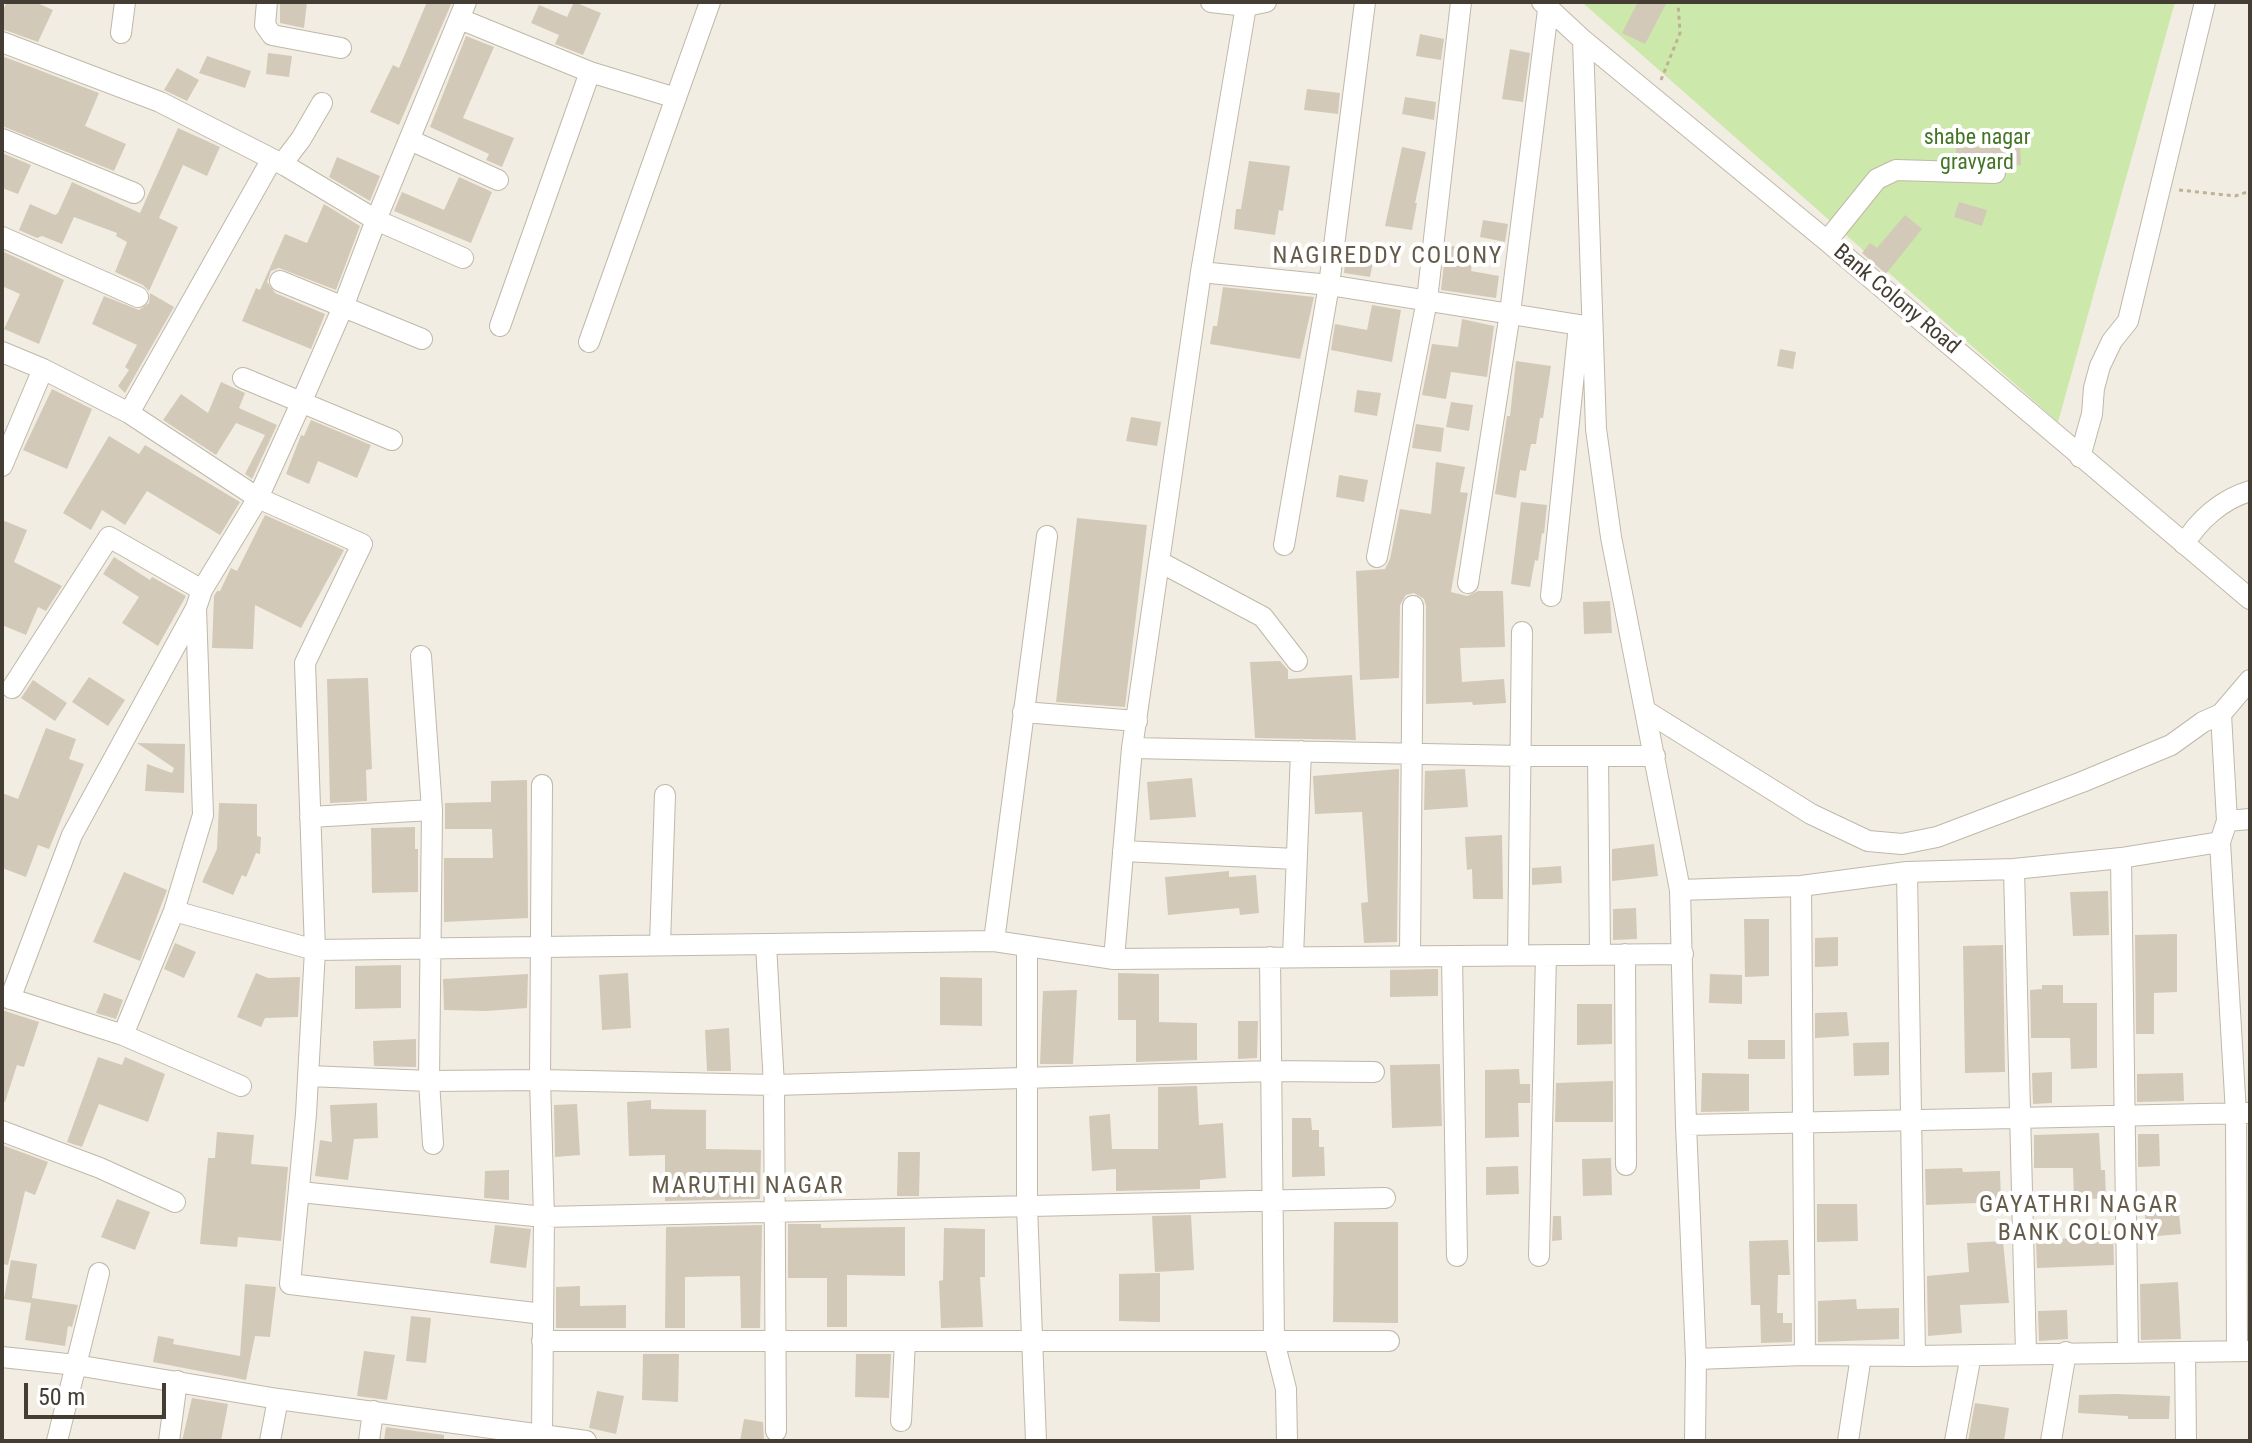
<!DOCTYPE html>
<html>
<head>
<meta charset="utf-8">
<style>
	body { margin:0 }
	#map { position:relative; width:2252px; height:1443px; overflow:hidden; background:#f2ede2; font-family:"Roboto Condensed",sans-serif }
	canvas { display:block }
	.frame { position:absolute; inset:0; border:4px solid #433d33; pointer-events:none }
	.scale { position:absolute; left:24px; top:1383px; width:142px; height:36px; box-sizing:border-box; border:4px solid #433d33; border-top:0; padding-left:10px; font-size:24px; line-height:28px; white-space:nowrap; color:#433d33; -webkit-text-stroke:6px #fff; paint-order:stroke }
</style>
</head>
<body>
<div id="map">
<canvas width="2252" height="1443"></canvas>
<div class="frame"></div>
<div class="scale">50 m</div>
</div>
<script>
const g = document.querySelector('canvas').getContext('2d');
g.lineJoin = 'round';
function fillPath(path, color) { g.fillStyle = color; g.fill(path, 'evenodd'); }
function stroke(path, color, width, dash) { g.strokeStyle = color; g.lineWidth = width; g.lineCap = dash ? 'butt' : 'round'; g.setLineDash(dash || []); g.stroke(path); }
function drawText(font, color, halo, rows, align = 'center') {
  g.font = font + ' "Roboto Condensed",sans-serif'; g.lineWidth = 8; g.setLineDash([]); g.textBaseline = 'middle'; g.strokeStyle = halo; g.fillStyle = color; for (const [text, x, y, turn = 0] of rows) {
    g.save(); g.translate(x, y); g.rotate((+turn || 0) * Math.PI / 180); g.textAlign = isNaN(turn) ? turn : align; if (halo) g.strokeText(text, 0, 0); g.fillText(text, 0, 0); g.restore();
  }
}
fillPath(new Path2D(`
	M1583 2H2175L2058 422 1583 3Z`), '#cce8aa');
fillPath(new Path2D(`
	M7 2H35L53 10 38 42 2 29V12Z
	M280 2H307L304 28 280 23Z
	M427 2H452L399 125 370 112 393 65 399 68Z
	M574 2 601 13 583 55 555 44 559 35 531 23 539 5 567 17Z
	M1638 2H1667L1645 44 1622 33Z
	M1420 34 1444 39 1441 60 1416 56Z
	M466 36 494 47 463 118 514 138 502 167 486 160 489 154 430 127Z
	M1510 49 1530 53 1523 102 1502 99Z
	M268 53 292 56 289 77 266 74Z
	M2 56 99 93 85 126 126 144 114 171 2 126Z
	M207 56 251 71 245 88 199 73Z
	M177 68 199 80 187 101 164 90Z
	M1307 89 1340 93 1338 114 1304 110Z
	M1405 97 1436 102 1434 120 1402 114Z
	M178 128 220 147 207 176 183 165 159 218 178 227 149 291 143 285 115 272 127 242 116 236 117 233 74 217 62 244 42 236 37 238 19 230 30 204 55 215 58 213 72 182 140 213Z
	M2020 146 2021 165 2005 166 1995 160 1956 159V148Z
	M1402 147 1426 152 1415 203H1417L1412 230 1385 226Z
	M2 153 31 165 18 194 2 188Z
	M337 157 380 176 370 201 329 177Z
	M1249 161 1290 166 1283 211 1279 210 1275 235 1234 229 1236 209H1241Z
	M459 177 492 192 471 243 394 211 402 192 444 210Z
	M1959 202 1987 210 1982 226 1954 217Z
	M324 204 360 226 336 290 279 268 271 271 267 282 275 293 325 314 311 349 242 321 256 288 260 290 285 234 307 243Z
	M1905 215 1922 229 1886 274 1862 253 1870 243 1877 248Z
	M1483 220 1508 224 1505 242 1480 237Z
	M1446 245 1474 250 1471 271 1499 276 1496 298 1441 290Z
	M2 251 64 280 39 344 4 329 20 294 2 286Z
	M1346 252 1374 257 1370 277 1344 273Z
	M1223 287 1314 297 1300 359 1210 344 1213 326H1217Z
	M150 293 174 307 125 393 118 386 129 370 125 367 137 345 92 324 104 296 139 310 149 303Z
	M1372 305 1401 310 1392 362 1331 350 1335 324 1367 330Z
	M1462 319 1494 326 1487 377 1451 372 1446 399 1422 395 1432 344 1458 347Z
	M1780 349 1796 352 1793 369 1777 366Z
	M1516 361 1551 366 1543 418H1540L1536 444H1531L1526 471 1520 470 1516 498 1495 494 1507 416H1510Z
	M221 382 245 393 239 408 277 425 252 479 245 474 265 435 236 423 216 455 163 420 181 394 208 413Z
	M52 389 92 409 67 469 23 450Z
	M1357 390 1381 393 1377 416 1354 412Z
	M1451 402 1473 405 1469 431 1446 427Z
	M1131 417 1161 422 1157 446 1126 441Z
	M311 420 371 445 357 478 318 461 309 484 286 474 301 435 304 436Z
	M1416 424 1444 428 1441 452 1412 448Z
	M109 436 139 454 145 445 240 502 220 535 147 491 125 525 102 510 91 530 63 513Z
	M1436 462 1465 467 1460 492 1468 493 1451 592 1467 596 1478 591H1503L1505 647 1460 648 1462 682 1504 679 1506 703 1473 705 1472 702 1426 704V606L1424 599 1414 593 1406 595 1400 605 1399 678 1360 680 1356 571 1385 569 1390 559 1400 509 1431 514Z
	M1339 475 1368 480 1364 502 1336 497Z
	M1521 502 1547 505 1544 534 1542 533 1538 561 1535 560 1530 587 1511 584Z
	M265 515 344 550 301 628 255 605 253 649 212 648 214 596 217 591H220L231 568 237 571Z
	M1077 518 1147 525 1125 707 1056 702Z
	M2 520 27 530 14 562 62 586 46 611 38 607 26 635 2 625Z
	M114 557 150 580 152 577 186 596 158 646 122 623 139 597 103 574Z
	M1610 601 1612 633 1584 634 1583 602Z
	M1280 661 1288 670V679L1352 675 1356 740 1255 738 1250 662Z
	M89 677 125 700 108 726 72 702Z
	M368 678 372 769 366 770 367 801 330 803 327 679Z
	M33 680 67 703 55 721 21 698Z
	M46 728 76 739 69 759 84 764 49 849 38 845 26 877 2 868V793L18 799Z
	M137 743 185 744 184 793 145 791 147 764 172 773 174 768Z
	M1399 769 1397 942 1364 943 1361 903 1368 902 1362 812 1315 814 1313 776Z
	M1465 769 1468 807 1424 810 1425 771Z
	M1192 778 1196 817 1150 820 1147 782Z
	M527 780 528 918 444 922V858H493L492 829H445V803L491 802V781Z
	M219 803 257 804V836L261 837 260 854 256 853 246 877 242 875 233 895 202 882 217 849Z
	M415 827V849H418V892L372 893 371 828Z
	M1502 835 1503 899H1473L1472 869 1467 870 1465 837Z
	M1654 844 1658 876 1612 881V849Z
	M1561 866 1562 883 1532 885V868Z
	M1229 871V877L1256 875 1259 913 1240 915 1239 908 1168 915 1165 877Z
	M124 872 167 890 140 961 93 942Z
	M2108 891 2109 935 2073 936 2070 892Z
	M1636 908 1637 939 1613 940V909Z
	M1744 919H1769V976L1745 977Z
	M2177 934V992L2154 993V1034H2136L2135 935Z
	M1838 937V966L1815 967V938Z
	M175 943 196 952 184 978 164 969Z
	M2003 945 2005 1072 1965 1073 1963 946Z
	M401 965V1008L355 1009V966Z
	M1438 969V996L1390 997V970Z
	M256 973 268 978 300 977 298 1017 265 1018 261 1027 237 1017Z
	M628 973 631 1028 602 1030 599 975Z
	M1118 973 1159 974V1022L1197 1023V1060L1136 1062V1020H1118Z
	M528 974 527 1008 486 1011 444 1010 443 979Z
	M1710 974 1742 975V1004L1709 1003Z
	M940 977 982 978V1026L940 1025Z
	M2042 985H2063V1003H2097V1068L2071 1069 2070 1038H2031L2030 990 2042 989Z
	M1077 990 1073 1064H1040L1043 991Z
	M104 993 123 1000 116 1019 96 1013Z
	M1577 1004H1612V1044L1577 1045Z
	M2 1010 39 1022 24 1067 17 1065 5 1102 2 1101Z
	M1847 1012 1849 1036 1815 1038V1013Z
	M1238 1021H1258L1257 1058 1238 1059Z
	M729 1028 731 1071H707L705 1030Z
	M416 1039V1067L374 1066 373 1041Z
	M1748 1040H1785V1059H1748Z
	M1889 1042V1075L1854 1076 1853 1043Z
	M98 1057 122 1065 125 1057 165 1074 148 1122 99 1104 82 1147 67 1142Z
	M1440 1064 1442 1126 1392 1128 1390 1065Z
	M1519 1069 1520 1084H1530V1103H1518L1519 1137 1485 1138V1070Z
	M2052 1072V1103L2033 1104 2032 1073Z
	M1702 1073 1749 1074V1111L1701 1112Z
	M2183 1073 2184 1101 2137 1102V1074Z
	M1613 1081V1122H1555L1556 1083Z
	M1197 1086 1199 1125 1223 1123 1226 1178 1200 1180V1189L1116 1191V1169L1092 1171 1089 1116 1110 1114 1112 1149H1158V1087Z
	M651 1100V1109L706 1110V1149L761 1150 760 1199 665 1201V1155L629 1156 627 1102Z
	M377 1103 378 1138 354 1139 348 1180 315 1176 320 1140 332 1142 330 1105Z
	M577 1104 580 1155 555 1157 554 1105Z
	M1292 1118H1311L1312 1130H1319V1147H1324L1325 1176 1292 1177Z
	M217 1132 254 1135 251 1164 288 1167 281 1241 238 1237 237 1247 200 1244 208 1158H215Z
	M2099 1133 2101 1170H2105L2106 1198 2074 1200 2073 1168H2034V1135Z
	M2138 1134H2159L2160 1166 2138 1167Z
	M2 1145 48 1162 35 1195 25 1191 8 1265 2 1264Z
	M898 1152H920L919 1196H897Z
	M1611 1158 1612 1195 1583 1196 1582 1159Z
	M1518 1166 1519 1194 1486 1195V1167Z
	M1962 1168 1963 1172 2000 1171 2001 1202 1926 1205 1925 1169Z
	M509 1170V1200L484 1198 485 1171Z
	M117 1199 150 1212 135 1250 101 1237Z
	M2178 1202 2181 1234 2147 1237 2144 1205Z
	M1817 1204H1857L1858 1241 1817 1242Z
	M1191 1215 1194 1270 1155 1272 1152 1216Z
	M1553 1216H1561L1562 1240 1552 1241Z
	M1334 1222H1398V1323L1333 1322Z
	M788 1224H821V1228L905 1227V1276L847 1275V1327H827V1278H788Z
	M495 1225 531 1229 526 1268 490 1263Z
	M762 1225 760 1328H741L740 1276 685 1277V1328H665L666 1227Z
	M944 1228 985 1229V1277H980L983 1327 941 1328 939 1281 943 1280Z
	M2113 1231 2114 1265 2037 1268 2036 1240 2075 1238V1232Z
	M1788 1240 1790 1275H1778L1777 1313H1783V1323H1792V1342L1761 1343 1760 1305H1751L1749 1241Z
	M2003 1241 2009 1303 1960 1305 1962 1333 1928 1336 1927 1276 1969 1272 1967 1243Z
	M11 1260 37 1264 32 1298 78 1305 72 1327 68 1326 65 1346 25 1340 31 1303 4 1299Z
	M1160 1273V1322L1119 1321V1274Z
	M2178 1282 2181 1339 2141 1340 2140 1284Z
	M245 1284 276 1287 270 1337 255 1336 246 1380 153 1362 158 1336 174 1339 173 1344 240 1356Z
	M580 1286V1306L626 1305V1328H556V1287Z
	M1856 1299 1857 1309 1899 1308V1339L1818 1342V1301Z
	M2067 1310 2068 1339 2039 1341 2038 1311Z
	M411 1316 431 1318 426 1363 406 1361Z
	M364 1351 395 1355 387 1400 357 1396Z
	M643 1354H679L678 1402 642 1400Z
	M856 1354H891L889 1398 855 1397Z
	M597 1391 624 1396 616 1434 589 1428Z
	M2116 1394 2170 1396 2169 1419H2128V1416L2078 1413 2079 1395Z
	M192 1398 228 1404 221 1441H182Z
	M1975 1403 2009 1408 2004 1441H1968Z
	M744 1419 763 1422 764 1441H740Z
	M386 1427 444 1435V1441H384Z`), '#d3c9b8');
const minor = new Path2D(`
	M267 2 265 25 272 35 341 48
	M1211 2 1246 6 1266 2
	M1542 2 1583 40 1827 241 2250 599
	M460 19 590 72 676 98
	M121 33 125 2
	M1583 40 1596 429 1611 537 1680 890 1686 1125 1696 1359 1695 1441
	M2 42 160 102 286 166 376 220 463 258
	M2 139 134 193
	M410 140 498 180
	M282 164 301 139 322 103
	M2 237 138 297
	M1827 241 1877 179 1896 170 1995 173
	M1201 272 1329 285 1592 327
	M280 281 422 339
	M500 326 590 72
	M589 342 710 2
	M2 352 43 369 129 413 258 498 362 544 305 663 315 950 306 1114 290 1284 543 1314
	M243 378 392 440
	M129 413 272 159
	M2080 457 2092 414 2094 388 2100 366 2112 341 2128 321 2205 2
	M2 466 43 369
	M2184 544C2199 520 2222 499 2250 491
	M1284 545 1329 285 1365 2
	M1377 557 1427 300 1461 2
	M1160 562 1263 617 1297 661
	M1468 583 1510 313 1549 2
	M1551 596 1579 325
	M421 656 432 810 429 1081 433 1144
	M12 688 109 537 202 590
	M1646 711 1811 814 1868 841 1902 844 1937 837 2082 782 2171 745 2203 722 2221 714 2250 680
	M1023 712 1137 721
	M2221 714 2227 821 2220 842 2236 1113 2237 1351
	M1132 748 1521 756H1655
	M1598 756 1600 954
	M542 785 540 1080 544 1217 542 1433
	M310 817 432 810
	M2227 821 2250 819
	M1123 851 1296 859
	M2121 858 2128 1352
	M2014 869 2026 1354
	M1907 872 1915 1356
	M1801 886 1805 1355
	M1680 890 1801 886 1907 872 2014 869 2121 858 2220 842
	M174 911 315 950 994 941 1114 959 1683 954
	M994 941 1047 536
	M660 944 665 795
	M766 945 774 1085 776 1431
	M1027 947V1206L1036 1441
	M1625 954 1626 1165
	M1518 955 1522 632
	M1410 956 1413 606
	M1452 956 1457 1256
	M1270 957 1274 1341 1286 1389 1287 1441
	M1293 957 1301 751
	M1114 959 1132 748 1201 272 1246 6
	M2 996 123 1035 241 1086
	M10 999 72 835 196 608 202 590 258 498 301 403 343 307 376 220 466 2
	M123 1035 174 911 203 815 196 608
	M309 1076 429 1081 540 1080 774 1085 1271 1071 1374 1072
	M1686 1125 2250 1113
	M2 1131 100 1168 175 1202
	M300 1192 544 1217 1385 1198
	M1539 1256 1546 955
	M542 1341H1389
	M2185 1353 2186 1441
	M2 1357 76 1365 278 1399 586 1441
	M1696 1359 1805 1355 1915 1356 2250 1351
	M901 1421 905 1341
	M57 1441 99 1273
	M169 1441 177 1381
	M270 1441 278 1399
	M369 1441 373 1411
	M1848 1441 1861 1356
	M1955 1441 1971 1355
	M2051 1441 2066 1352`);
stroke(minor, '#c0b8a8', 22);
stroke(new Path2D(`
	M1661 80 1680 33 1678 2
	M2179 190 2235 196 2250 191`), '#bfb196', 3, [4, 4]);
stroke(minor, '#fff', 20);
drawText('22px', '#447526', '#fff', [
	["shabe nagar",1977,138],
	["gravyard",1977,163]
]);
drawText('22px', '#433d33', '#fff', [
	["Bank Colony Road",1896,300,40]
]);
g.letterSpacing = '2px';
drawText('24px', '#665b4a', '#fff', [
	["NAGIREDDY COLONY",1388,257],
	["MARUTHI NAGAR",748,1187],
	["GAYATHRI NAGAR",2079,1206],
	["BANK COLONY",2079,1234]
]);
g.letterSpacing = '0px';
</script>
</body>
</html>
